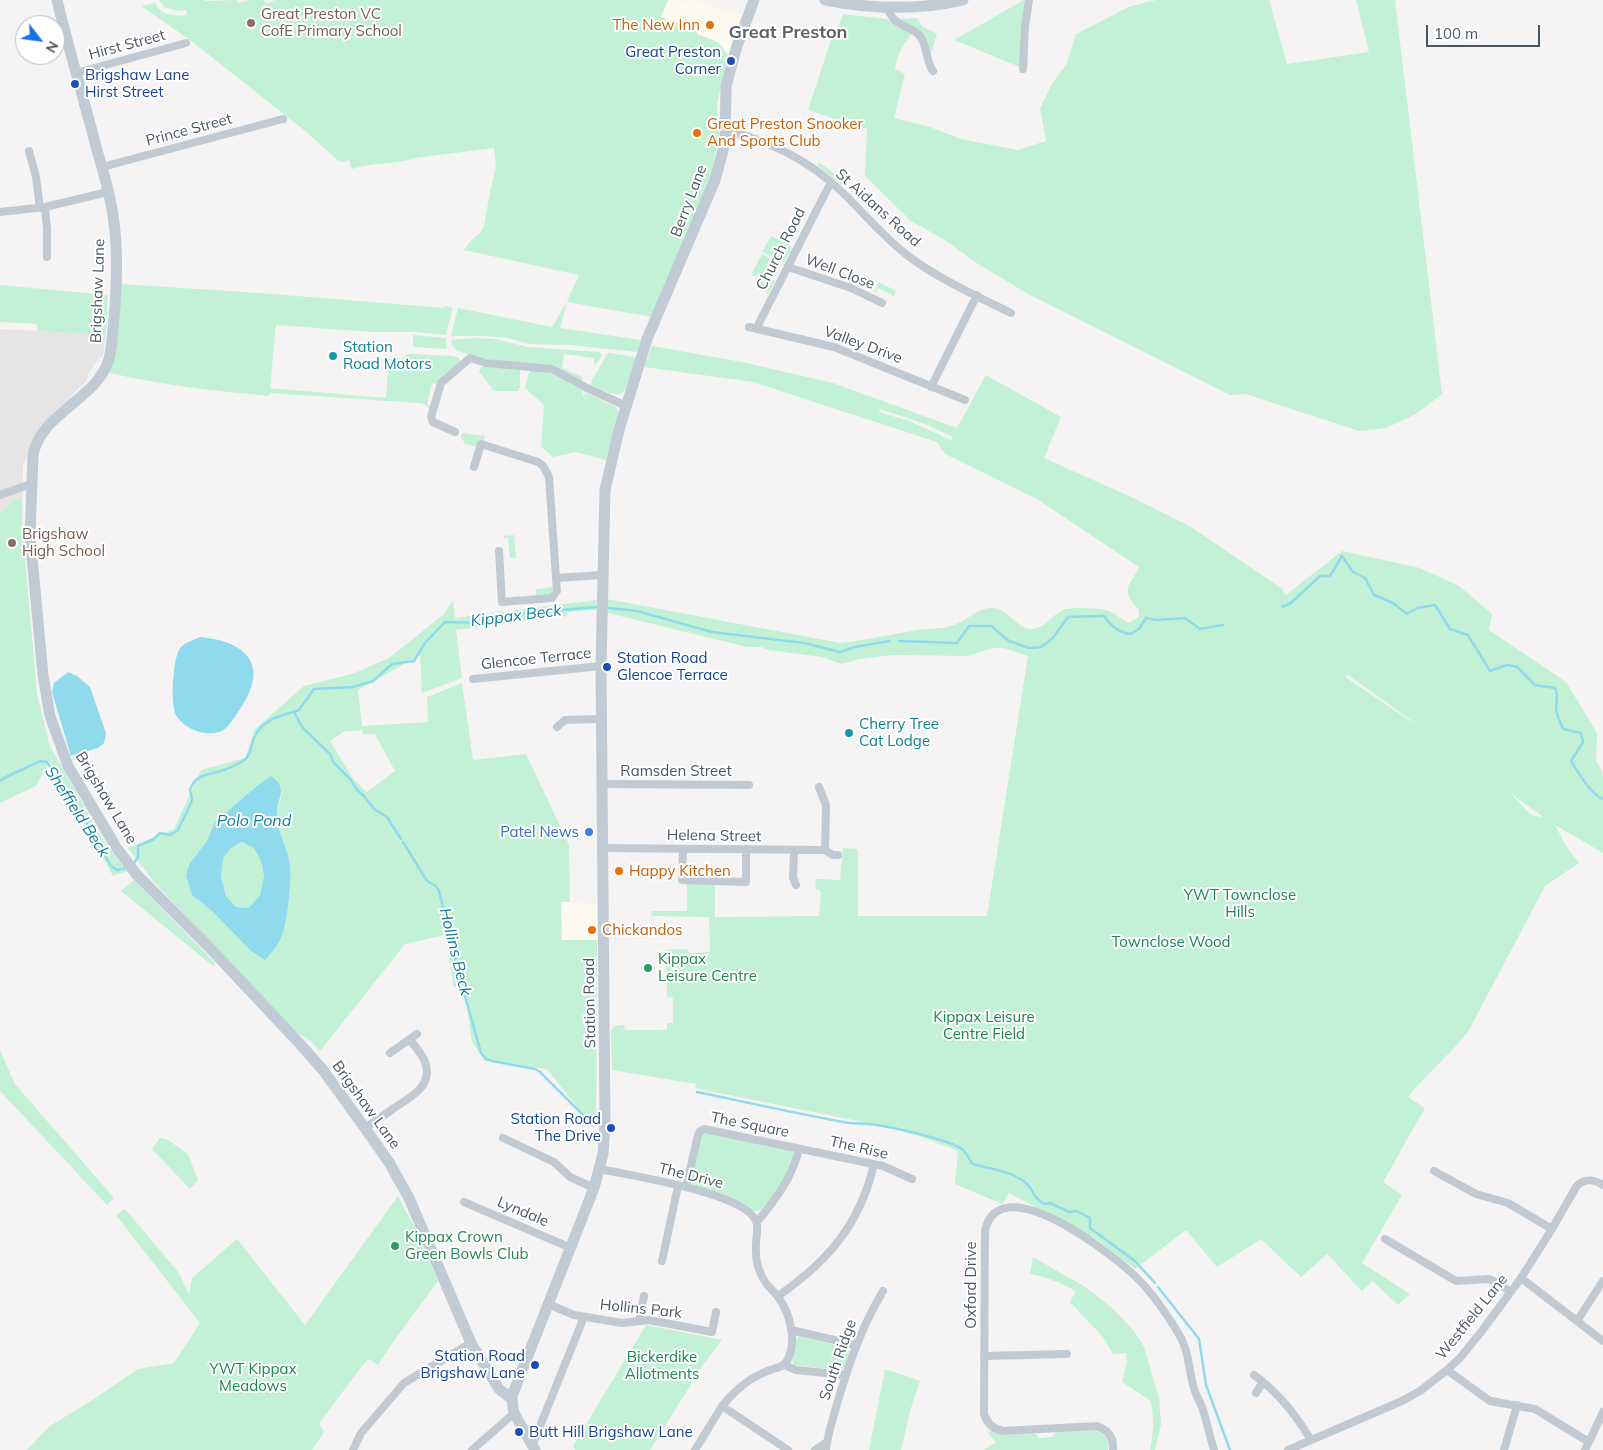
<!DOCTYPE html>
<html>
<head>
<meta charset="utf-8">
<style>
	body { margin:0 }
	#map { position:relative; width:1603px; height:1450px; overflow:hidden; background:#f5f3f3; font-family:Mulish,sans-serif }
	canvas { display:block }
	.north { position:absolute; left:15px; top:15px; width:50px; height:50px; box-sizing:border-box; background:#fff; border:1px solid #b7bbc0; border-radius:50%; rotate:120deg; font-size:14px; font-weight:700; line-height:20px; text-align:center; color:#4a5661 }
	.north::after { content:''; display:block; margin:auto; width:18px; height:22px; background:#1a73e8; clip-path:polygon(50% 0,100% 100%,50% 72%,0 100%) }
	.scale { position:absolute; left:1426px; top:25px; width:114px; height:22px; box-sizing:border-box; border:2px solid #4a5661; border-top:0; padding-left:6px; font-size:15px; line-height:18px; white-space:nowrap; color:#4a5661; -webkit-text-stroke:4px #fff; paint-order:stroke }
</style>
</head>
<body>
<div id="map">
<canvas width="1603" height="1450"></canvas>
<div class="north">N</div>
<div class="scale">100 m</div>
</div>
<script>
const g = document.querySelector('canvas').getContext('2d');
g.lineJoin = 'round';
function fillPath(path, color) { g.fillStyle = color; g.fill(path, 'evenodd'); }
function stroke(path, color, width, dash) { g.strokeStyle = color; g.lineWidth = width; g.lineCap = dash ? 'butt' : 'round'; g.setLineDash(dash || []); g.stroke(path); }
function drawText(font, color, halo, rows, align = 'center') {
  g.font = font + ' Mulish,sans-serif'; g.lineWidth = 4; g.setLineDash([]); g.textBaseline = 'middle'; g.strokeStyle = halo; g.fillStyle = color; for (const [text, x, y, turn = 0] of rows) {
    g.save(); g.translate(x, y); g.rotate((+turn || 0) * Math.PI / 180); g.textAlign = isNaN(turn) ? turn : align; if (halo) g.strokeText(text, 0, 0); g.fillText(text, 0, 0); g.restore();
  }
}
fillPath(new Path2D(`
	M668 0H675L686 4 688 0H694L728 13 730 10 742 14 728 55 717 42 697 34V31L661 17Z
	M561 901 598 905 597 940 562 941Z`), '#fdf9ef');
fillPath(new Path2D(`
	M0 329 106 335 103 356 98 360 88 374 87 381 38 428 23 465 22 527 25 559 37 694 49 744 0 770Z`), '#e6e4e5');
fillPath(new Path2D(`
	M159 0H205V1L237 0 238 3 250 0H264L266 4 275 0H668L661 17 698 31 697 34 718 42 728 55 717 104 719 135 711 177 652 317 567 302 560 328 641 340 639 352 569 345 530 344 508 338 486 336H451L458 308 552 327 567 302 579 275 464 250C470 239 481 235 484 226L490 192 496 167 494 148 415 158C394 165 373 162 352 169L349 160 343 162 337 160 309 134 190 40 141 6 155 3C161 16 174 16 187 15L186 10 178 11 164 7Z
	M1024 0H1027L1020 67 954 40Z
	M1156 0H1269L1287 64 1369 52 1356 0H1395L1442 394 1416 414 1386 428 1359 431 1246 394 1230 395 1028 294 978 264 945 240 911 221 865 176 867 129 808 110 833 34 835 35 843 14 887 19 913 33C904 42 896 56 895 69L905 74 894 118 930 127 961 139 1018 150 1046 141 1040 108 1052 84 1066 65 1076 34 1131 6Z
	M917 18 923 27 937 34 929 59 920 31 914 26 899 19Z
	M819 162 846 183 843 186 817 165Z
	M771 236 788 244 792 249 784 263 762 252Z
	M762 254 778 263 771 278 751 275Z
	M756 278 775 281 768 294Z
	M879 282 896 291 894 296 878 288 875 293 874 292Z
	M121 284 260 293 443 308 444 306 453 308 446 335 418 332H373L276 325 270 388 386 398 389 359 405 358 406 354 453 356 459 358 460 362 443 376 438 384 432 383 427 405 432 406 431 409 423 404 418 403 270 393 269 396C215 391 162 385 110 373L113 362Z
	M0 285 108 295 106 335 37 331V324L0 322Z
	M413 335 446 338 447 349 413 347Z
	M473 338 495 339 528 347 600 352 602 355 596 364H594V358L564 354 562 368 582 377V383L561 370 482 358 457 351 452 345 451 340Z
	M652 346 742 362 833 383 957 428 986 375 1061 417 1044 458 1129 496 1191 527 1281 588 1286 595 1342 551 1420 568 1459 586 1492 614 1489 630 1566 682 1597 733 1596 761 1603 773V853L1555 825 1566 846 1579 863 1545 886 1468 1032C1449 1055 1427 1074 1408 1097L1425 1108 1383 1182 1402 1195 1362 1263 1410 1294 1398 1305 1373 1281 1362 1291 1327 1254 1301 1277 1261 1239 1217 1267 1186 1230 1135 1269 1096 1239 1009 1193 1002 1204 955 1184 958 1151 917 1135V1133L695 1088 696 1084 612 1070 611 1030 615 1026 624 1025 625 1030H667V1023H673V998L667 997 666 950 688 949 689 953 710 952 709 917 651 916 652 911H687V883L715 884V917L819 916 821 893 819 890 815 889 816 879 840 880 843 848 858 849V916H987L1028 656 1004 648H993L968 656 893 655 859 659 841 664 822 657 769 650 761 647H747L608 613 607 599 840 643C865 640 888 635 912 631 926 628 940 630 954 625 966 621 978 608 991 608 1008 607 1015 628 1031 629 1045 629 1052 615 1063 610 1072 607 1096 608 1105 610 1113 611 1121 619 1128 623L1139 617V610C1120 589 1128 589 1139 567L1037 499 945 454 937 442 753 382 644 367ZM880 409 925 424 953 437 951 440 909 421 879 412ZM1348 675 1412 721V722L1345 677ZM1510 793 1542 816V817L1531 815Z
	M608 353 637 357C633 367 629 398 614 394 606 392 599 388 591 385L592 380Z
	M489 366 520 370V387L518 391H494L479 372 481 367Z
	M532 370 551 373 583 391 582 395 583 396 586 393 616 407 619 413 606 460 576 452 553 457 541 446 544 405 525 388 529 373Z
	M462 433 485 436 484 441 479 440 477 447 465 444 461 437Z
	M12 500H22V527L37 694 49 744 105 843 127 871 113 876 50 761 36 786 0 803V513L7 508Z
	M514 535 516 558H510L508 538H504V536Z
	M553 587C552 597 544 596 536 597V589Z
	M453 600 455 618 596 600V610L567 612V616L456 630 462 678 427 691 422 693 420 655 358 690 362 726 428 722 427 697 462 683 473 760 526 754 569 845 570 902H561L562 940H597L596 1123H590L547 1069 485 1061 472 1042 464 985 454 987 445 935 405 944 320 1051 308 1039 293 1030 155 883 128 848 174 829 201 770 245 758 255 729 304 686 352 674 389 658 444 614ZM362 730 363 734H375L395 771 367 792 354 780 330 741 343 732ZM282 792 277 813 280 832 250 950 212 911 192 895 190 863 207 841 215 822 232 808Z
	M242 842 254 847 261 861 264 876 260 895 249 908 236 907 226 896 221 877 223 858 231 848Z
	M134 880 215 963 213 966 121 891Z
	M0 1050 15 1084 114 1198 107 1205 0 1091Z
	M704 1132 793 1151C797 1167 772 1198 763 1210L755 1211 751 1210 724 1194 695 1186 691 1180 700 1136Z
	M160 1138 168 1140 188 1154 198 1180 190 1189 152 1149Z
	M398 1196 415 1228 438 1281 391 1345 378 1365 369 1359 363 1365 319 1423 324 1432 312 1450H27L50 1426 94 1399 138 1369 174 1363 200 1323 116 1215 125 1209 179 1273 189 1295 192 1278 237 1239 305 1325Z
	M1033 1257 1087 1288 1112 1308 1134 1331 1144 1347 1159 1399 1161 1424 1155 1450H1150C1154 1433 1154 1418 1151 1401L1122 1382 1127 1361 1126 1353 1113 1354 1103 1337 1070 1302 1076 1291C1061 1283 1047 1277 1030 1274Z
	M646 1325 722 1340 703 1365 650 1450H575L573 1446Z
	M799 1336 847 1348 850 1353 845 1368 839 1370 794 1365C790 1358 793 1341 799 1336Z
	M885 1369 920 1381 910 1411 901 1450H869Z
	M1096 1430C1105 1434 1109 1440 1108 1450H984L996 1442 988 1433 990 1431 1005 1435 1034 1433 1039 1438 1052 1437 1057 1431Z`), '#c3f1d5');
fillPath(new Path2D(`
	M200 637C233 640 266 655 249 693 247 699 231 724 226 728 212 740 184 730 176 715 170 705 173 657 180 648 185 642 194 640 200 637Z
	M68 672 77 676 90 687 106 733 104 743 98 748 71 756 52 692 54 683Z
	M271 776C289 789 277 797 277 814 277 832 288 848 290 866 292 882 287 924 281 938 277 947 271 953 265 960L250 950 212 911 192 895 186 875 190 863 207 841 215 822 258 785ZM242 842 254 848 261 861 264 876 260 895 249 908 236 907 226 896 221 877 223 858 231 848Z`), '#90daee');
stroke(new Path2D(`
	M1282 607 1291 603 1320 576H1330L1342 556 1353 572 1365 578 1374 595 1393 603 1407 614 1417 608 1435 605 1450 629 1468 635 1490 671 1507 665 1517 667 1535 685 1555 688 1557 695 1556 711 1563 729 1581 733 1583 742 1571 761C1578 772 1591 795 1603 799
	M609 608 637 611 712 632 804 643 840 652 855 647 889 641
	M899 641 957 643 969 626H991L1009 641 1029 648 1041 647 1052 639 1068 617 1104 616C1112 627 1118 632 1131 634L1139 629 1146 618 1156 620 1185 618 1200 629 1223 625
	M294 712 302 727 331 755 333 762 351 780 357 790 364 796 374 809 387 817 401 839
	M0 781C12 772 27 769 39 761L47 762 84 819 111 866 117 870 125 868
	M403 842 427 881 436 886 439 891 461 982 481 1053 486 1059 492 1061 535 1069 540 1072 593 1125
	M134 863 138 857V846L154 839 160 833 170 835 178 830 191 803 192 799 190 790C195 774 208 775 221 771 228 769 236 765 243 761 251 756 251 746 254 738 263 718 281 716 299 710L314 689 353 687 373 681 392 664 414 661 425 643 445 622 484 623 524 613 597 607
	M697 1092C745 1102 794 1113 843 1122 852 1124 860 1123 869 1124 888 1126 947 1139 962 1149 966 1152 969 1160 973 1164 990 1169 1012 1171 1026 1183 1034 1190 1032 1197 1044 1204L1050 1203 1069 1212 1077 1211 1090 1218V1228L1135 1261 1155 1283
	M1158 1287 1199 1339 1206 1385 1230 1450`), '#90daee', 2.5);
stroke(new Path2D(`
	M887 8C889 12 892 18 896 21 904 28 914 28 920 36 928 47 925 59 933 71
	M1023 69 1025 26 1029 0
	M76 73 186 43
	M726 131C769 140 810 161 842 192 865 214 885 239 911 258 941 280 977 296 1011 313
	M29 151 36 177 40 208
	M102 167 283 119
	M45 207 47 229V257
	M0 212 45 207 108 192
	M788 267 851 288 882 303
	M749 327 834 347 965 400
	M756 329 831 182
	M931 387 977 295
	M455 432 433 422 431 417 441 383 470 358 486 363 552 369 587 388 626 406
	M474 467 481 444 538 462 543 466 549 477 556 578 602 575
	M0 495 31 484
	M499 551 502 602 552 598 557 591 556 578
	M473 679 601 666
	M557 727 565 720 602 719
	M602 784 749 785
	M819 787 826 805 825 850
	M603 848 825 850
	M683 849 682 880 746 882V849
	M825 850 833 855H838
	M794 851 793 878 796 885
	M390 1053 417 1034
	M365 1128C375 1121 385 1115 394 1108 411 1097 434 1085 425 1062 422 1054 415 1046 410 1040
	M503 1138 554 1162 570 1177 594 1188
	M600 1169C631 1176 744 1192 756 1221 759 1228 756 1236 756 1243 755 1257 758 1272 766 1283 769 1288 775 1292 778 1297 790 1313 797 1340 788 1359 785 1367 777 1368 770 1370 750 1377 735 1390 722 1406L788 1450
	M1434 1171 1476 1194 1508 1203 1552 1229
	M686 1187 698 1135 700 1131 704 1129 883 1166 912 1179
	M464 1202 571 1248
	M757 1222C776 1199 792 1178 799 1149
	M1385 1239 1456 1281 1489 1279 1498 1283 1511 1292
	M662 1261 678 1186
	M1521 1278 1603 1341
	M778 1296C827 1262 860 1225 874 1164
	M548 1304 574 1315 622 1323 649 1320 712 1332 716 1312
	M639 1321 644 1296
	M1577 1321 1603 1281
	M791 1330 856 1345
	M984 1356 1067 1354
	M784 1365 796 1370 846 1375
	M1447 1370 1490 1401 1535 1409 1589 1442 1585 1450
	M1254 1375C1278 1392 1296 1415 1311 1440
	M1256 1393 1263 1382
	M1589 1442 1603 1412
	M532 1446 584 1317
	M353 1450 361 1433 404 1383 471 1343
	M472 1450 511 1416 515 1415
	M695 1450 722 1406
	M815 1450 827 1442
	M826 1450C828 1431 835 1412 840 1394 852 1355 862 1327 883 1291
	M1113 1450C1114 1438 1108 1430 1097 1426L1003 1431C993 1429 987 1424 984 1414L985 1230C1001 1165 1116 1257 1138 1279 1153 1294 1166 1313 1177 1331 1189 1349 1188 1365 1193 1385 1195 1394 1200 1401 1203 1410 1207 1423 1210 1437 1214 1450
	M1288 1450 1402 1401 1420 1391 1447 1370 1460 1358 1481 1332 1521 1278 1552 1229 1576 1187C1584 1178 1593 1179 1603 1185
	M1504 1450 1517 1405`), '#c1cad2', 8);
stroke(new Path2D(`
	M57 0C69 50 84 100 97 150 103 171 110 193 113 216 118 245 117 277 115 307 113 324 113 342 109 359 97 400 41 412 33 455L30 536 43 675 50 716 68 766 116 847 137 875 208 946 300 1044 323 1070 365 1128 390 1164 409 1198 471 1343 499 1389 512 1399
	M825 0C872 9 917 11 963 0
	M535 1450 515 1415 513 1409 512 1396 594 1188 603 1154 605 1124 601 666 605 490 619 430 647 339 715 180 725 143 726 86 737 46 754 0`), '#c1cbd6', 11);
for (const [x, y, r, color] of [
	[251,23,5,"#8d6e63"],
	[710,25,5,"#e8710a"],
	[731,61,5,"#1a4fb4"],
	[75,84,5,"#1a4fb4"],
	[697,133,5,"#e8710a"],
	[333,356,5,"#0f9aa8"],
	[12,543,5,"#8d6e63"],
	[607,667,5,"#1a4fb4"],
	[849,733,5,"#0f9aa8"],
	[589,832,5,"#3f7fe0"],
	[619,871,5,"#e8710a"],
	[592,930,5,"#e8710a"],
	[648,968,5,"#2e9e5b"],
	[611,1128,5,"#1a4fb4"],
	[395,1246,5,"#2e9e5b"],
	[535,1365,5,"#1a4fb4"],
	[519,1432,5,"#1a4fb4"]
]) { const dot = new Path2D(); dot.arc(x, y, r, 0, 2 * Math.PI); g.fillStyle = color; g.fill(dot); stroke(dot, '#fff', 2); }
drawText('15px', '#785e54', '#fff', [
	["Great Preston VC",261,14],
	["CofE Primary School",261,31],
	["Brigshaw",22,534],
	["High School",22,551]
], 'left');
drawText('15px', '#c56008', '#fff', [
	["The New Inn",700,25,"right"],
	["Great Preston Snooker",707,124],
	["And Sports Club",707,141],
	["Happy Kitchen",629,871],
	["Chickandos",602,930]
], 'left');
drawText('15px', '#4a5661', '#fff', [
	["Hirst Street",127,45,-15],
	["Prince Street",189,130,-15],
	["Berry Lane",689,201,-69],
	["St Aidans Road",878,208,42],
	["Church Road",781,249,-63],
	["Well Close",840,272,21],
	["Brigshaw Lane",98,291,-88],
	["Valley Drive",863,345,20],
	["Glencoe Terrace",536,659,-6],
	["Ramsden Street",676,771],
	["Brigshaw Lane",106,798,59],
	["Helena Street",714,836,1],
	["Station Road",590,1003,-91],
	["Brigshaw Lane",366,1105,54],
	["The Square",750,1125,11],
	["The Rise",859,1148,13],
	["The Drive",691,1176,14],
	["Lyndale",523,1212,23],
	["Oxford Drive",971,1285,-90],
	["Hollins Park",641,1309,6],
	["Westfield Lane",1472,1317,-51],
	["South Ridge",838,1360,-71]
]);
drawText('15px', '#164399', '#fff', [
	["Great Preston",721,52],
	["Corner",721,69],
	["Brigshaw Lane",85,75,"left"],
	["Hirst Street",85,92,"left"],
	["Station Road",617,658,"left"],
	["Glencoe Terrace",617,675,"left"],
	["Station Road",601,1119],
	["The Drive",601,1136],
	["Station Road",525,1356],
	["Brigshaw Lane",525,1373],
	["Butt Hill Brigshaw Lane",529,1432,"left"]
], 'right');
drawText('15px', '#0d838f', '#fff', [
	["Station",343,347],
	["Road Motors",343,364],
	["Cherry Tree",859,724],
	["Cat Lodge",859,741]
], 'left');
drawText('15px', '#366cbe', '#fff', [
	["Patel News",579,832]
], 'right');
drawText('15px', '#17864f', '#fff', [
	["YWT Townclose",1240,895],
	["Hills",1240,912],
	["Townclose Wood",1171,942],
	["Kippax Leisure",984,1017],
	["Centre Field",984,1034],
	["Bickerdike",662,1357],
	["Allotments",662,1374],
	["YWT Kippax",253,1369],
	["Meadows",253,1386]
]);
drawText('15px', '#27864d', '#fff', [
	["Kippax",658,959],
	["Leisure Centre",658,976],
	["Kippax Crown",405,1237],
	["Green Bowls Club",405,1254]
], 'left');
drawText('italic 16px', '#0c7c9b', '#fff', [
	["Kippax Beck",516,616,-7],
	["Sheffield Beck",77,812,57],
	["Polo Pond",254,821],
	["Hollins Beck",455,952,76]
]);
drawText('bold 18px', '#5f6368', '#fff', [
	["Great Preston",788,33]
]);
</script>
</body>
</html>
